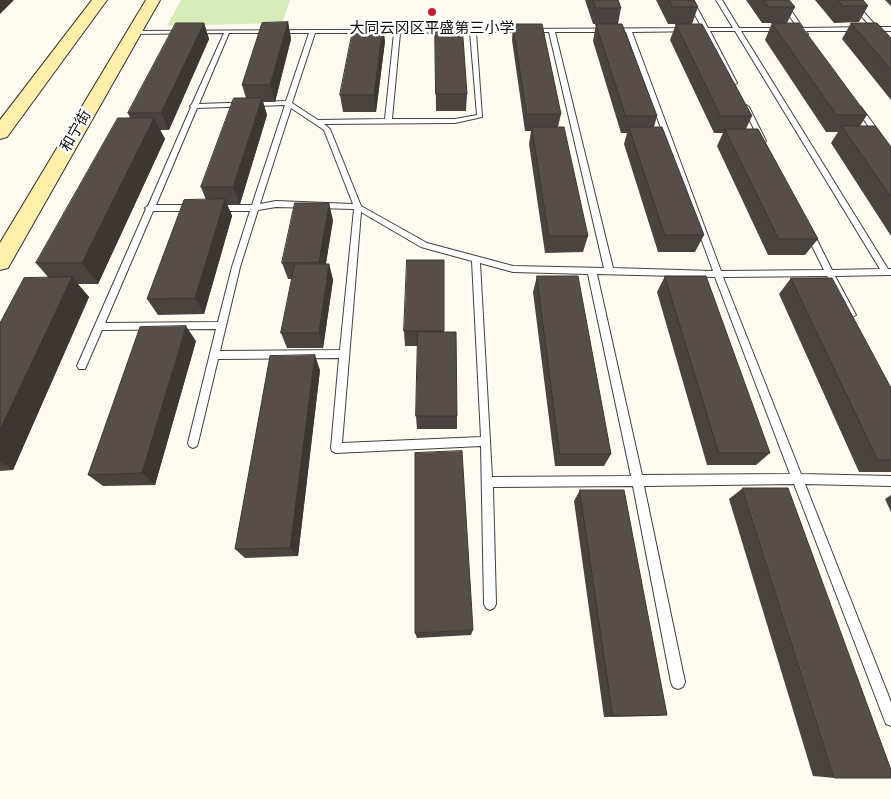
<!DOCTYPE html>
<html>
<head>
<meta charset="utf-8">
<style>
	body { margin:0 }
	canvas { display:block; background:#fffbf0 }
</style>
</head>
<body>
<canvas width="891" height="799"></canvas>
<script>
const g = document.querySelector('canvas').getContext('2d');
g.lineJoin = 'round';
function fillPath(path, color) { g.fillStyle = color; g.fill(path, 'evenodd'); }
function stroke(path, color, width, dash) { g.strokeStyle = color; g.lineWidth = width; g.lineCap = dash ? 'butt' : 'round'; g.setLineDash(dash || []); g.stroke(path); }
function drawText(font, color, halo, rows, align = 'center') {
  g.font = font + ' Bitter,"Noto Sans SC",serif'; g.lineWidth = 5; g.setLineDash([]); g.textBaseline = 'middle'; g.strokeStyle = halo; g.fillStyle = color; for (const [text, x, y, turn = 0] of rows) {
    g.save(); g.translate(x, y); g.rotate((+turn || 0) * Math.PI / 180); g.textAlign = isNaN(turn) ? turn : align; if (halo) g.strokeText(text, 0, 0); g.fillText(text, 0, 0); g.restore();
  }
}
fillPath(new Path2D(`
	M181 0H290L282 23 167 26Z`), '#d7ebb8');
const lane = new Path2D(`
	M687 0H693L708 28H733L716 0H722L739 28H798L778 0H784L803 28 871 27 847 0H853L877 27H891V31H880L891 43V49L874 31H806L808 34 805 36 800 31H741L888 269H891V275L835 276 856 315 851 318 848 317 827 276 723 277 801 474 891 476V486L805 484 891 702V726L886 724 884 719 794 484 644 486 685 682 683 687 678 689 673 687 671 682 633 486 493 487 496 604 494 608 490 610 486 608 484 604 481 446 336 453 332 451 331 448 339 358 218 359 198 443 197 446 193 448 189 446 188 443 216 329 102 330 85 369H79L77 366 146 209 145 208 148 206 191 107 190 106 192 104 224 33 134 34 132 33V31L702 28ZM704 31 731 83 734 85 737 83 710 31H735L880 269 832 270 813 232 809 229 805 232 824 270 721 271 632 32ZM470 32 477 115 455 119H392L400 33ZM476 32H549L604 268 513 266 427 243 361 206 330 129 324 124 455 123 482 117ZM555 32H626L713 271 613 268ZM229 33H309L286 101 199 104ZM315 33H394L385 119 318 120 292 103ZM285 105 252 205H215L211 208 215 211H250L232 267 218 322 105 323 153 211H193L197 208 193 205H156L197 108ZM291 108 324 130 353 204 276 201 260 204ZM276 207 354 209 340 350 220 351 240 267 258 210ZM361 212 421 247 472 261 481 437 342 443ZM480 263 513 272 588 274 631 476 492 477ZM597 274 715 277 790 474 642 475Z
	M746 105 749 107 766 141 765 142 760 141 743 107Z
	M857 107H861L891 148V155H888L856 108Z`);
const secondary = new Path2D(`
	M92 0H107L7 137 0 139V120Z
	M146 0H160L8 268 0 270V243Z`);
stroke(lane, '#414141', 2);
stroke(secondary, '#303030', 2);
fillPath(lane, '#fff');
fillPath(secondary, '#ffefab');
fillPath(new Path2D(`
	M585 0H618L621 8 618 24 657 116 654 127 704 235 695 252H658L624 144 627 133H621L593 41 596 24H593Z
	M656 0H694L698 7 692 24 752 116 746 129 818 239 805 255H768L717 146 723 133H714L670 40 676 24H668Z
	M746 0H789L795 7 787 23H762Z
	M815 0H863L868 6 859 22 834 23Z
	M885 0H891V6Z
	M288 22 291 39 275 102H263L267 115 240 204H227L232 216 204 314 158 315 147 299 206 200 201 187 246 98 242 85Z
	M204 23 209 39 169 130H160L165 139 98 284H78L89 297 13 470 0 471V323L48 277 36 263 130 118 128 113Z
	M772 23 867 115 860 126 891 148V236L831 143 838 132H826L765 40Z
	M851 23 891 38V100L842 39Z
	M435 24 467 94 466 111H436Z
	M513 24 561 114 558 127 588 236 583 252 545 253 529 144 531 131H525L512 40Z
	M385 41 376 112H343L340 95Z
	M333 220 326 264H329L333 280 323 348H287L281 333 292 279H288L282 263Z
	M444 260V332L457 416V429H417L416 416 418 346H405L404 331Z
	M537 276 611 454 604 466H555L533 292Z
	M665 276 770 453 756 465H707L657 292Z
	M791 278 891 388V472H859L779 294Z
	M196 341 155 485 103 486 88 475Z
	M320 370 298 556 245 558 235 549Z
	M743 488 835 778 813 776 729 499Z
	M580 490 667 715 655 716 604 717 574 501Z
	M891 495V512L885 499Z
	M473 630 471 635 417 638 415 633Z`), '#4b4340');
fillPath(new Path2D(`
	M0 0H14L0 14Z
	M288 22 291 39 275 102 270 85Z
	M204 23 209 39 169 130 161 113Z
	M383 25 385 41 376 112 374 95Z
	M262 98 267 115 240 204 233 187Z
	M154 118 165 139 98 284 82 263Z
	M225 199 232 216 204 314 195 298Z
	M329 203 333 220 323 279 319 262Z
	M329 264 333 280 323 348 319 333Z
	M72 277 89 297 13 470 0 462V430Z
	M186 326 196 341 155 485 142 473Z
	M315 355 320 370 298 556 290 548Z`), '#3d3734');
const building = new Path2D(`
	M593 0H618L621 8H596Z
	M669 0H694L698 7H673Z
	M764 0H789L795 7H769Z
	M838 0H863L868 6H843Z
	M288 22 270 85H242L262 23Z
	M176 23H204L161 113H128Z
	M772 23H799L867 115H837Z
	M851 23H877L891 38V69Z
	M435 24H462L467 94H436Z
	M513 24H542L561 114H527Z
	M596 24H622L657 116H626Z
	M676 24H702L752 116H721Z
	M354 25H383L374 95H340Z
	M234 98H262L233 187H201Z
	M118 118H154L82 263H36Z
	M842 126H875L891 148V197Z
	M532 127H564L588 236H549Z
	M629 127H662L704 235H665Z
	M725 129H758L818 239H779Z
	M225 199 195 298 147 299 184 200Z
	M295 203H329L319 262 282 263Z
	M407 260H444V331H404Z
	M295 264H329L319 333H281Z
	M537 276H578L611 454H560Z
	M665 276H706L770 453H719Z
	M72 277 0 430V323L24 278Z
	M791 278H832L891 388V460H878Z
	M186 326 142 473 88 475 140 327Z
	M418 332H456L457 416H416Z
	M315 355 290 548 235 549 270 356Z
	M462 451 473 630 415 633V453Z
	M743 488H788L891 770V778H835Z
	M580 490H624L667 715 613 716Z`);
fillPath(building, '#574e4a');
stroke(building, '#3d3734', 1);
for (const [x, y, r, color] of [
	[432,12,5,"#c42137"]
]) { const dot = new Path2D(); dot.arc(x, y, r, 0, 2 * Math.PI); g.fillStyle = color; g.fill(dot); stroke(dot, '#fff', 2); }
drawText('15px', '#0e0e0e', '#fff', [
	["大同云冈区平盛第三小学",432,29]
]);
drawText('15px', '#0e0e0e', '#fff', [
	["和宁街",76,131,-60]
]);
</script>
</body>
</html>
